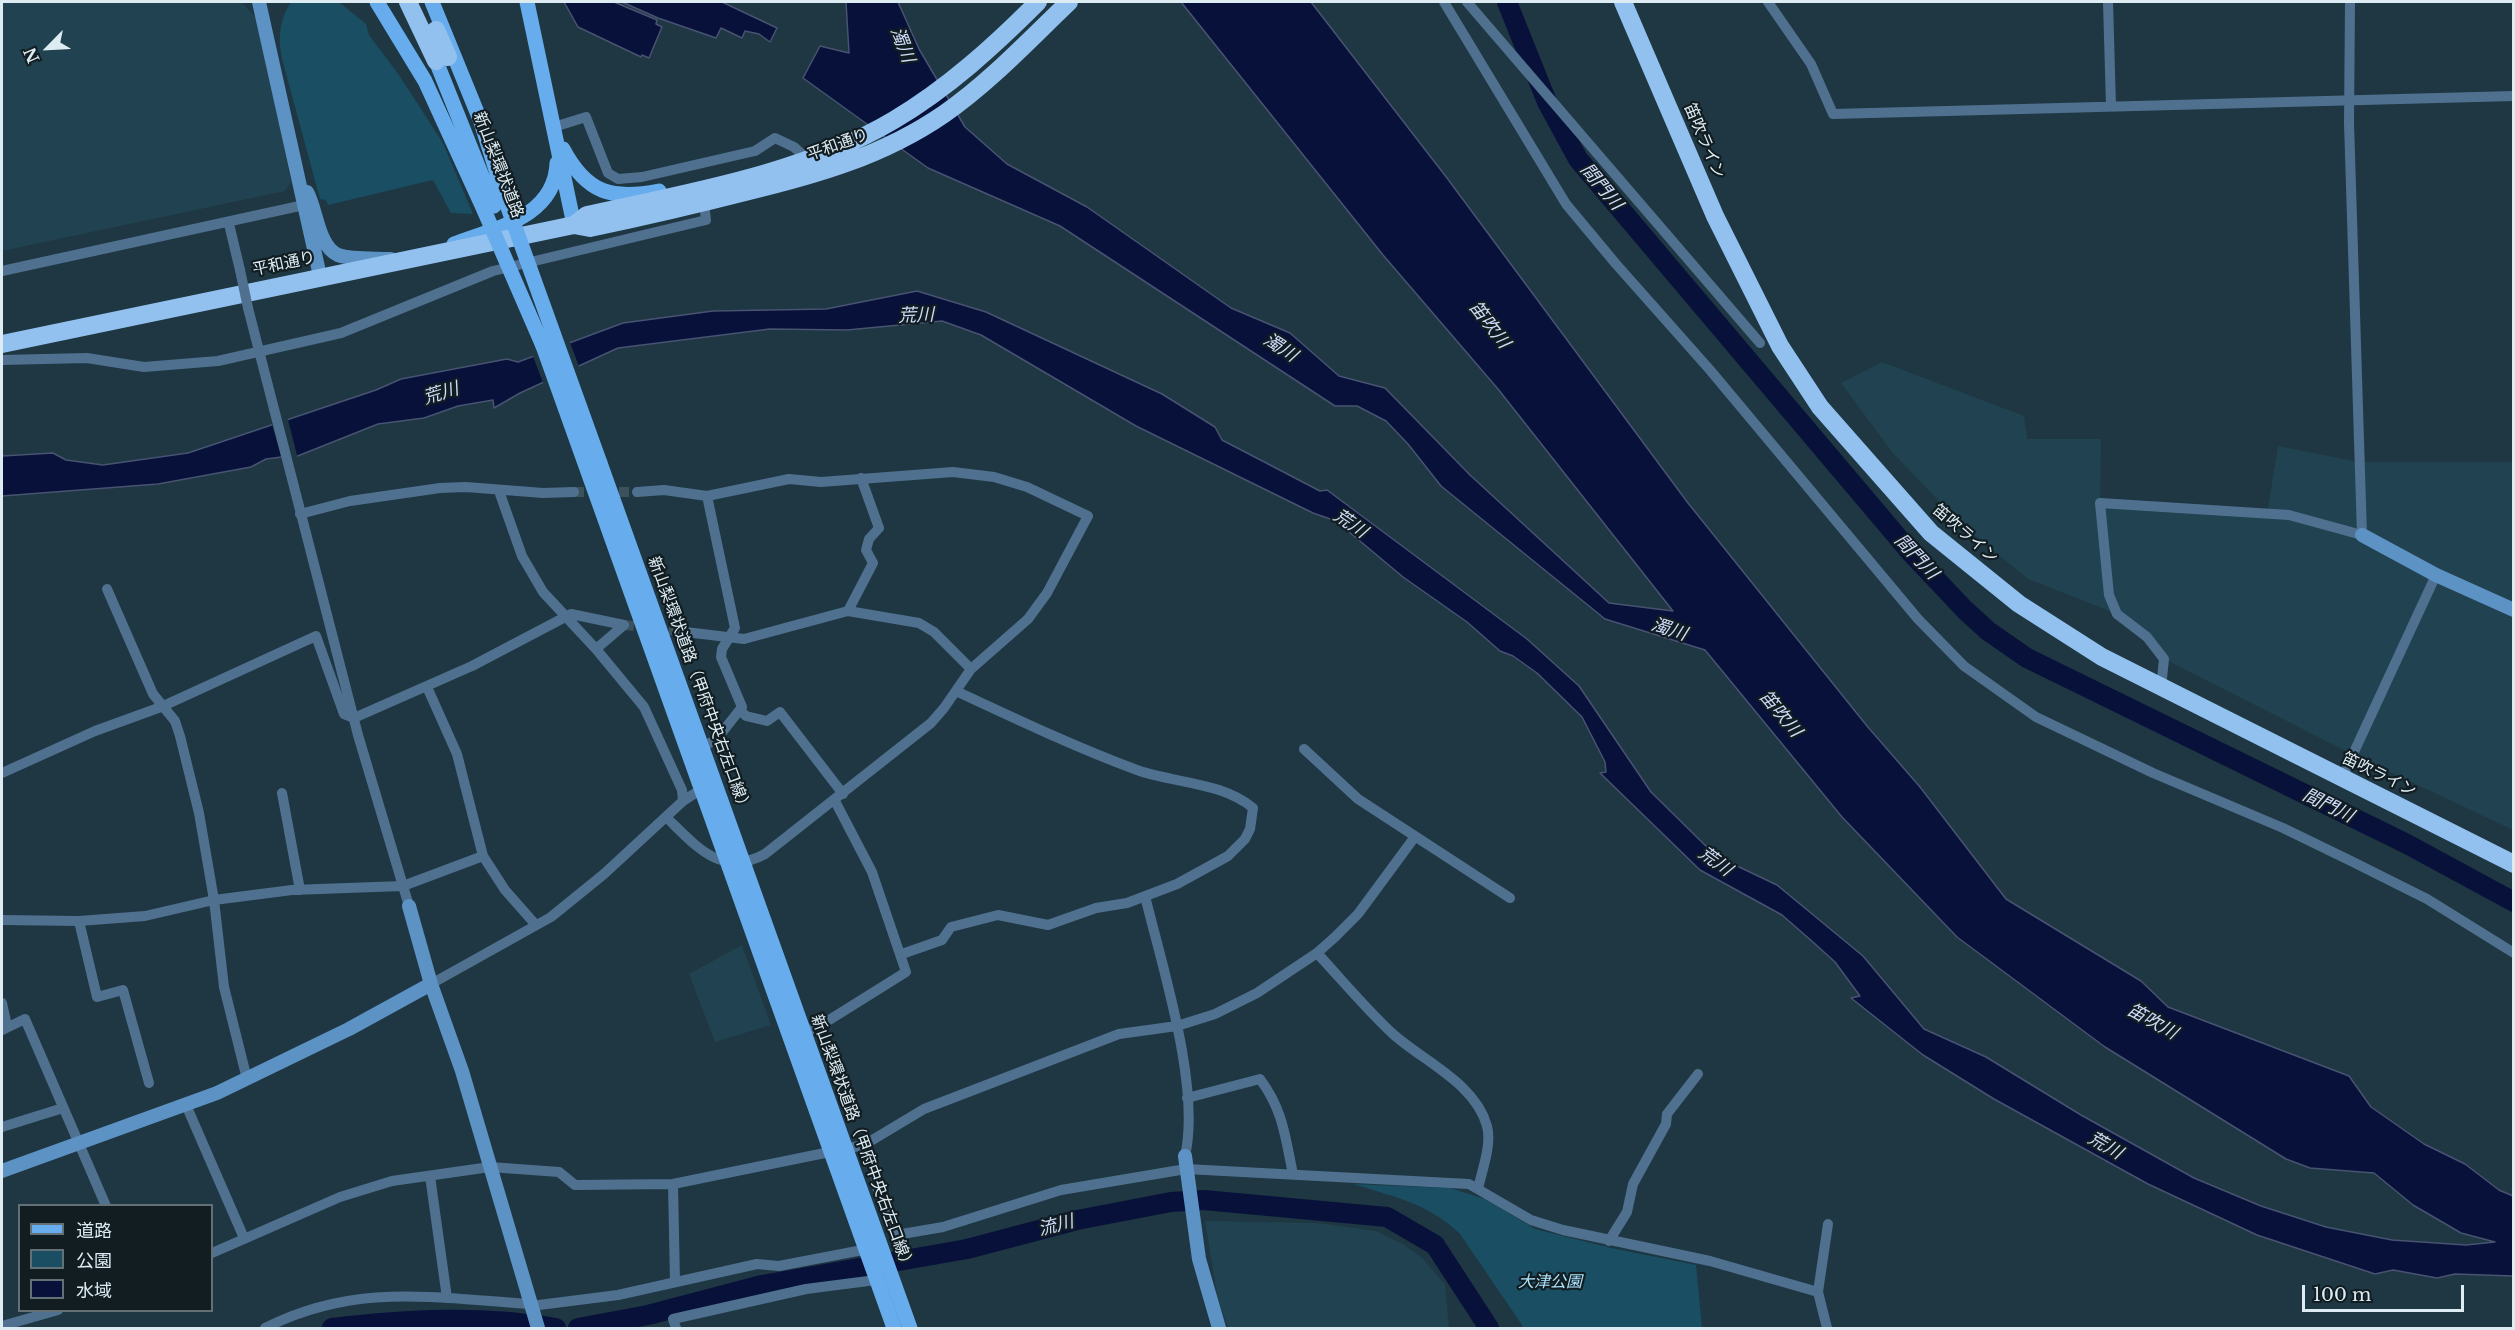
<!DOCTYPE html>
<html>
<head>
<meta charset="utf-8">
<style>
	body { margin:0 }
	#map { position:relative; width:2515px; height:1330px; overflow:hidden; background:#1e3742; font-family:"Libre Baskerville","Noto Sans JP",serif }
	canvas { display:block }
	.frame { position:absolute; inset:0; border:3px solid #ddecf3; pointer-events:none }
	.legend { position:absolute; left:18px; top:1204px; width:195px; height:108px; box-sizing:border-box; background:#121d22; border:2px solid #637076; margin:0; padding:8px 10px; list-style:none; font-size:18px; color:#ddecf3 }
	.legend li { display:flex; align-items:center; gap:12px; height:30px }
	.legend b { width:30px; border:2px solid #637076 }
	.north { position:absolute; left:18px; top:18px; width:60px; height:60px; -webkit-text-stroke:4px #121d22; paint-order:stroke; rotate:246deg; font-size:16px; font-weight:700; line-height:24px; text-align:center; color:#ddecf3 }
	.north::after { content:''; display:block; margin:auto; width:21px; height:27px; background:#ddecf3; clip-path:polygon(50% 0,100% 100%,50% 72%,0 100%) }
	.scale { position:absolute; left:2302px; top:1285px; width:162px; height:27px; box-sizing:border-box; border:3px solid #ddecf3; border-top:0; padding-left:8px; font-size:18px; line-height:21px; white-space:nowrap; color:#ddecf3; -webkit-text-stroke:4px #121d22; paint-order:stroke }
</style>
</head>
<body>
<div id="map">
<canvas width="2515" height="1330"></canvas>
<div class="frame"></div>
<ul class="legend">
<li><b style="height:8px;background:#67acec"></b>道路</li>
<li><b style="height:16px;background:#194e63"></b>公園</li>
<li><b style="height:16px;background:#08113a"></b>水域</li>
</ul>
<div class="north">N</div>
<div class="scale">100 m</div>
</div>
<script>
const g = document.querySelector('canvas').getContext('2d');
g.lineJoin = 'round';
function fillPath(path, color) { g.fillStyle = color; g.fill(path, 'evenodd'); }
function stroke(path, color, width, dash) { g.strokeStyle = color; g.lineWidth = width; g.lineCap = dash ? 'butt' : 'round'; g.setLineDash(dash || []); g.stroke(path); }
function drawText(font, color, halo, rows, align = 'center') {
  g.font = font + ' "Libre Baskerville","Noto Sans JP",serif'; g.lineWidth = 4.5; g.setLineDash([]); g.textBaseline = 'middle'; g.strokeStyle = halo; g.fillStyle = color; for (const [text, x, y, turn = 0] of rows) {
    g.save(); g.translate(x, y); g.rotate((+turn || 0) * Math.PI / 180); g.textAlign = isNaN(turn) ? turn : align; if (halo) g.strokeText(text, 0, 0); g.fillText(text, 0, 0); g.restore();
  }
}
fillPath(new Path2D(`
	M2 2H242L258 20 291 182 285 191 2 251Z
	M1882 362 2024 416 2027 439H2101L2100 503 2267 514 2278 446 2359 462H2513V830L2352 754 2164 659 2117 614 2028 579 1961 524 1892 452 1841 383Z
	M742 945 771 1025 715 1042 689 974Z
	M1205 1221 1317 1223 1376 1231 1403 1244 1423 1259 1445 1284 1449 1328H1228L1218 1300Z`), '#214251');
fillPath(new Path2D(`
	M291 2H339L366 24 369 35 399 75 443 143 473 214 451 213 433 180 328 205 326 200 320 199 282 59C278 37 279 21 291 2Z
	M1353 1184 1450 1188 1485 1199 1535 1229 1611 1248 1696 1265 1702 1328H1524L1460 1234C1428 1203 1394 1197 1353 1184Z`), '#194e63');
const water = new Path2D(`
	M564 2H614L657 20 656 24 662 27 649 58 642 55 641 57 578 27Z
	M622 2H722L777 28 770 42 759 34 745 31 742 38 721 28 716 38 658 18Z
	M846 2H898L919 49 965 127 1007 164 1087 207 1231 308 1290 333 1339 376 1385 388 1470 475 1609 603 1673 611 1498 389 1383 255 1181 2H1311L1447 178 1688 503 1867 726 1920 787 2006 899 2141 981 2168 1007 2349 1076 2371 1107 2424 1144 2465 1164 2499 1190 2513 1196V1276L2455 1274 2437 1278 2393 1270 2375 1274 2257 1235 2148 1184 1994 1099 1923 1055 1851 998 1860 996 1835 962 1814 943 1782 915 1700 870 1600 773 1606 772 1605 762 1582 717 1537 673 1513 656 1500 651 1467 622 1403 577 1336 521 1313 513 1136 426 981 335 942 321 847 330 770 329 618 348 520 393 494 408 493 400 458 406 424 418 378 424 285 461 282 457 266 459 251 467 158 484 2 496V456L53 453 66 460 103 465 188 453 376 390 401 379 507 359 518 362 623 323 713 311 826 309 917 291 986 312 1162 394 1215 427 1222 440 1320 491 1327 490 1527 639 1579 686 1651 792 1716 856 1777 885 1863 956 1924 1029 1986 1057 2081 1115 2194 1178 2261 1206 2326 1227 2392 1240 2466 1245 2495 1242 2461 1233 2413 1205 2374 1173 2310 1168 2286 1159 2105 1047 1957 937 1842 817 1705 650 1605 619 1441 486 1408 444 1386 421 1357 406H1335L1060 226 928 168 803 78 820 46 849 53Z`);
fillPath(water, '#08113a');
stroke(water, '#485372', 1.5);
fillPath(new Path2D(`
	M569 340 580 369 544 385 532 354Z
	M287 416 298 459 283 463 271 421Z`), '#1e3742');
stroke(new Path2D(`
	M1507 2 1547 102 1578 159 1912 554 1965 610 1988 631 2027 658 2407 844 2514 902
	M332 1328C407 1319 482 1315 556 1328
	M578 1328 648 1315 762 1285 967 1249 1077 1220 1171 1202 1204 1200 1387 1217 1435 1245 1489 1328`), '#08113a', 20);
stroke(new Path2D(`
	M574 492H637
	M624 625 677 631`), '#3b525d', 10, [10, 5]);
stroke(new Path2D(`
	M1444 2 1566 204 1616 264 1710 370 1918 619 1964 666 2036 717 2153 773 2283 828 2351 861 2427 899 2514 953
	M1467 2 1760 343
	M1768 2 1811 64 1833 114 2514 96
	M2108 2 2111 106
	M554 127 586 117 608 173 618 179 642 177 755 151 775 138 794 147 807 159
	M229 224 240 270
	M2 271 304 205
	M248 308 358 735 409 906
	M2 360 87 358 144 367 218 361 341 333 493 271 706 220 704 203
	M499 491 522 556 543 592 596 649 644 707 682 790 683 801
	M637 492 664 490 707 496 789 479 821 482 953 472 994 477 1027 487 1088 516 1047 593 1028 619 971 669 944 708 931 723 765 854C721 878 696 846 667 818
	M300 514 350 501 440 488 466 487 543 493 574 492
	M107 589 153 694 175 721 180 736 199 813 214 900 224 987 247 1079
	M848 611 873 563 866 550 869 539 879 528 861 478
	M677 631 744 639 848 611 919 623 934 632 971 669
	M596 649 624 625
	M427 687 457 754 483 856 505 890 535 924
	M2161 688 2164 659 2147 637 2117 614 2109 595 2100 503 2289 515 2362 535 2349 123 2350 2
	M740 710 746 716 767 721 780 712 843 794
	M703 746 716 740 742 707 721 657 722 649 735 628 707 496
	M1304 749 1358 799 1510 898
	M2 773 95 731 161 707 316 636 344 714 354 718 472 666 571 614 624 625
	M2342 778 2436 575
	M282 793 300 890
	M1145 896C1162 966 1201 1087 1185 1156
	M2 920 79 921 145 916 214 900 292 890 403 886 483 856
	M79 921 97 997 123 990 149 1083
	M1317 953C1342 980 1366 1009 1393 1034 1423 1061 1475 1083 1487 1126 1492 1145 1482 1170 1478 1189
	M902 954 942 940 951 927 998 915 1048 925 1096 908 1127 903 1177 884 1228 856 1245 839 1250 829 1253 808C1222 782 1173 783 1137 770 1075 747 1016 719 956 691
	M431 984 551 917 604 874 683 801 700 790
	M2 1003 7 1026
	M2 1030 25 1019 106 1206
	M803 1032 818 1027 906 972 872 872 835 801
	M1187 1098 1260 1079C1283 1110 1285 1136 1293 1174
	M186 1105 244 1238
	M2 1127 63 1108
	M864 1145 874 1165 877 1187 896 1235 943 1227 1061 1190 1186 1169 1469 1184 1531 1220 1563 1230 1710 1261 1818 1292
	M430 1176 447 1298
	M673 1184 675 1282
	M1609 1241 1627 1212 1633 1184 1666 1124 1667 1114 1698 1074
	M212 1253 340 1197 392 1181 490 1167 559 1172 575 1185 673 1184 864 1145 924 1109 1119 1034 1177 1026 1215 1014 1257 993 1317 953 1335 937 1358 914 1414 838
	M531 1306 618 1295 757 1264 779 1266 873 1248
	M2 1326 58 1310
	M265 1328C356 1282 434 1298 530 1304
	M676 1328 673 1319 806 1289 876 1280
	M1827 1328 1818 1292 1828 1224`), '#507090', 10);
stroke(new Path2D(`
	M259 2 320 276
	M307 192C317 210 318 246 338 255 353 260 375 258 391 259
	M2362 535 2436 575 2514 610
	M409 906 431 984 462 1071 538 1328
	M1185 1156 1199 1259 1219 1328
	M2 1171 217 1093 349 1029 431 984`), '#5d92c4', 14);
stroke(new Path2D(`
	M377 2 425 81 484 210
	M432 2 481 122 506 202
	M527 2 574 225
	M436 61 494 206
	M563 149C587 194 612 200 659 191
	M454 244C496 228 555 217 557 163
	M543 346 894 1328
	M600 463 910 1328`), '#67acec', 15);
stroke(new Path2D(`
	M408 2 436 61
	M1623 2 1715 216 1780 346 1820 407 1931 533 2019 604 2102 657 2514 864
	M436 30 448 57
	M574 225 590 228C642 217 694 205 745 192 816 175 883 156 944 114 990 82 1029 40 1069 2
	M2 344 574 225 587 215C687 193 805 173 894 120 948 88 994 46 1038 2`), '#92c1f0', 18);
stroke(new Path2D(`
	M240 270 248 308`), '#507090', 10);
stroke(new Path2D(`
	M506 202 600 463
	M484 210 543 346`), '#67acec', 15);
drawText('16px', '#ddecf3', '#121d22', [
	["笛吹ライン",1704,141,67],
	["平和通り",838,145,-20],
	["新山梨環状道路",498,165,69],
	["平和通り",284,264,-12],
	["笛吹ライン",1965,534,41],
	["新山梨環状道路（甲府中央右左口線）",699,685,70],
	["笛吹ライン",2379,775,26],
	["新山梨環状道路（甲府中央右左口線）",862,1143,70]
]);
drawText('italic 16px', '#ade3fc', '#121d22', [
	["大津公園",1550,1282]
]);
drawText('italic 18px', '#cfdaf9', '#121d22', [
	["濁川",902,45,69],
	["間門川",1601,187,50],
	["荒川",916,316,-2],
	["笛吹川",1489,325,52],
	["濁川",1280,348,33],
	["荒川",441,394,-17],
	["荒川",1350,524,34],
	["間門川",1916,557,47],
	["濁川",1669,630,18],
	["笛吹川",1780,714,50],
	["間門川",2328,806,26],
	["荒川",1715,862,36],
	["笛吹川",2152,1022,29],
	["荒川",2105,1146,30],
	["流川",1056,1226,-15]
]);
</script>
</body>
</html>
